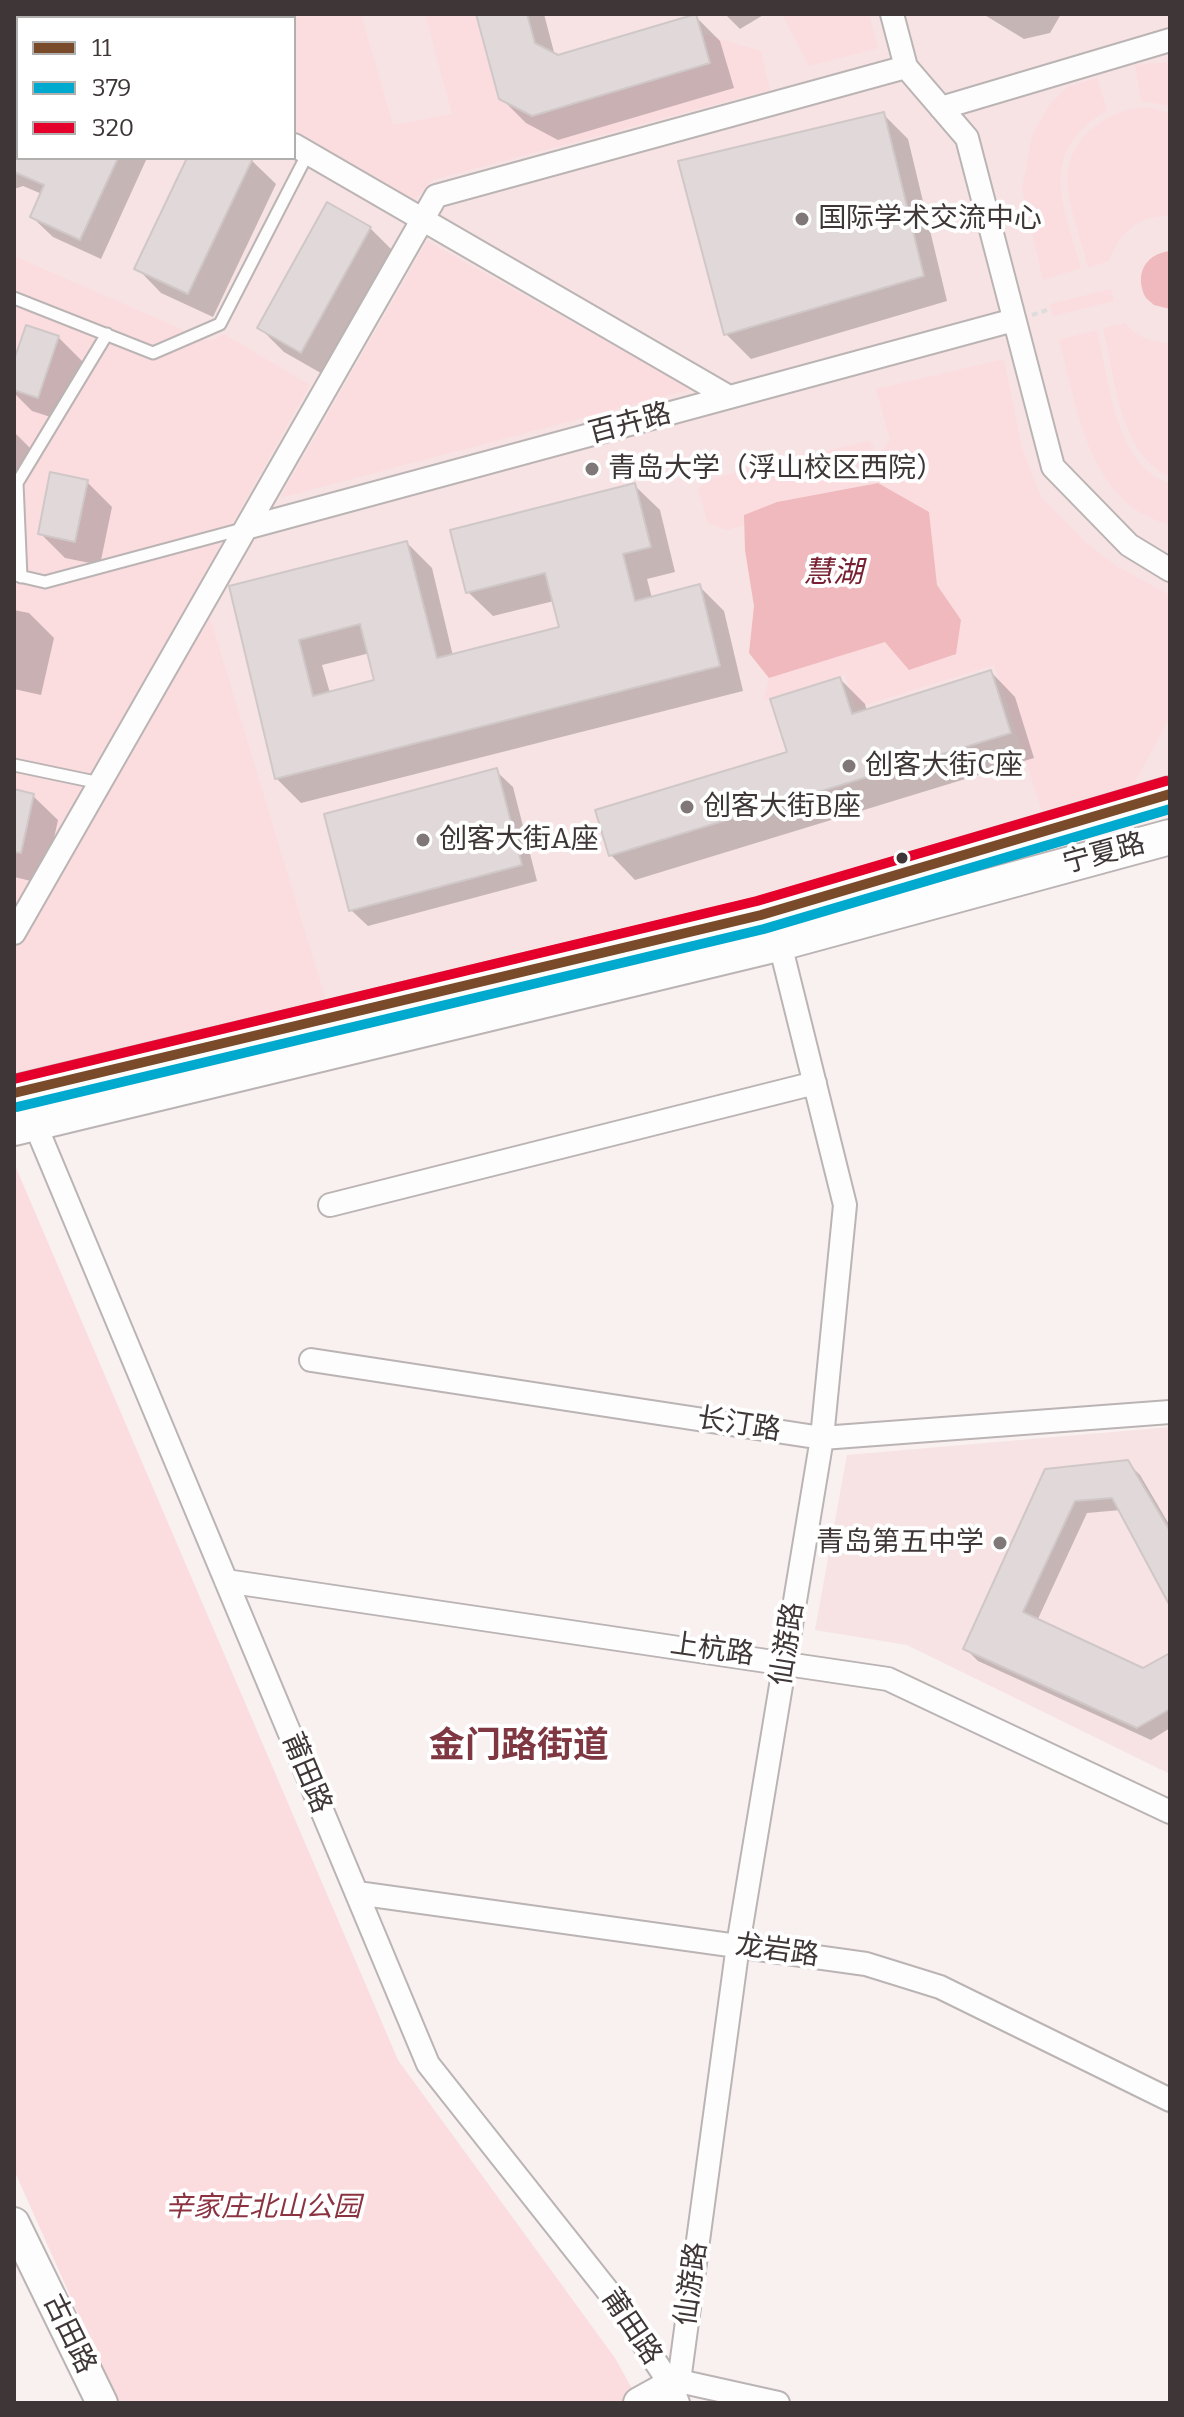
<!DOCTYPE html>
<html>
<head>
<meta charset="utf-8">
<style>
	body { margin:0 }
	#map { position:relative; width:1184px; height:2417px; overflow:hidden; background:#f9f0f0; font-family:Bitter,serif }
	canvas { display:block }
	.frame { position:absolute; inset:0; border:16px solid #3e3637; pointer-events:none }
	.legend { position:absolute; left:16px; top:16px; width:280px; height:144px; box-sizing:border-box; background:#fff; border:2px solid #b2afaf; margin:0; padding:10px 14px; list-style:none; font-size:24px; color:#3e3637 }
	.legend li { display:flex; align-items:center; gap:16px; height:40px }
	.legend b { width:40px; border:2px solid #b2afaf }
</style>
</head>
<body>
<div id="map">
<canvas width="1184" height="2417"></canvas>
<div class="frame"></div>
<ul class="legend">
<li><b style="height:10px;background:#7a4b2a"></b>11</li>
<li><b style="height:10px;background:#00a9ce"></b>379</li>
<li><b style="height:10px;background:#e4002b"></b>320</li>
</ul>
</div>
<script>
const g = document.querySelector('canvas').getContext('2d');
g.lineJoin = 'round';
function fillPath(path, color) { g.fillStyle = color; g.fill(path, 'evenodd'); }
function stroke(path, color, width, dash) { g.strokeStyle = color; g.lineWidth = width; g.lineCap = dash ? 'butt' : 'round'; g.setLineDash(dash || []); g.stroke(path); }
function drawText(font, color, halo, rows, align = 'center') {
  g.font = font + ' Bitter,"Noto Sans SC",serif'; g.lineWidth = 8; g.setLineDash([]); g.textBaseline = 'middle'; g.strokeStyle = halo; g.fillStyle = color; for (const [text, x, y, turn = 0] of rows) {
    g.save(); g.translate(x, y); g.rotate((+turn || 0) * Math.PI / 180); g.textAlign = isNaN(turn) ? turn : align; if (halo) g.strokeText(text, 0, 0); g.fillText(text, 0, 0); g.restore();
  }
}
fillPath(new Path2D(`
	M127 14H1170V781L790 891 14 1084V57L18 56V158H294V18H117Z
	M1170 1427V1774L907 1645 815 1630 847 1455Z`), '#f7e3e3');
fillPath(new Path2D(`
	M205 14H361L393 125 452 114 425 14H476L499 99 532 116 710 63 701 33 761 51 770 90 432 180 414 202 294 132V18H194Z
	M782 14H869L878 48 809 66Z
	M1166 62 1170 63V106L1141 101 1135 65Z
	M1097 78 1107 110C1036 154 1063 202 1081 268L1043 280 1022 189 1032 136 1050 104 1069 86Z
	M1148 107 1170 113V216C1139 215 1119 232 1109 261L1088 268C1082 242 1071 215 1068 189 1062 141 1105 109 1148 107Z
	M427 241 692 389 280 498Z
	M14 256 209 341 224 334 310 385 205 572 211 621 327 1004 14 1084Z
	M1111 289 1114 301 1053 316 1050 304Z
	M1125 323C1138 338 1151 342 1170 343V477C1118 452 1116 378 1103 328Z
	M1097 330C1109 379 1115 468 1170 483V525C1088 503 1078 410 1059 340Z
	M1004 359 1022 448 1041 497 1084 541 1116 566 1170 595V716L1130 792 1044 817 994 665 856 708 845 674 764 700 769 678 885 642 909 670 961 620 937 585 929 513 878 483 881 451 890 440 876 389Z
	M868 441 873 445 874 483 777 502 745 514V525L727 530 708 523 698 488 714 478Z
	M14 1163 398 2060 615 2358 640 2403H118L14 2170Z`), '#fbdde0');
fillPath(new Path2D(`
	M1170 251V309L1154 305 1146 298C1134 276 1144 254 1170 251Z
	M878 483 929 512 937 585 961 620 956 654 909 670 885 642 769 678 749 653 754 606 745 550 744 515 777 502Z`), '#f0b9bd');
fillPath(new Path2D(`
	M478 14H544L555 56 695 16 720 41 734 88 558 140 526 123 501 98Z
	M725 14H765L740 29Z
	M983 14H1061L1050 33 1024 39Z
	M18 96V158H147L101 259 53 237 32 217 42 194 23 186 14 189V97Z
	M883 114 908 139 947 301 751 359 726 334Z
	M189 158H249L276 184 213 317 161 293 137 268Z
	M370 228 395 253 326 376 284 352 259 327Z
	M58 337 83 362 63 421 32 411 14 393V366Z
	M14 432 30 448 16 510H14Z
	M87 482 112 507 100 565 65 558 40 533Z
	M635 486 660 510 675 572 647 579 652 598 699 586 724 611 743 691 301 803 276 778 230 590 407 543 432 568 453 656 561 629 554 601 493 616 468 592ZM370 653 377 681 330 693 322 665Z
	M14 610 29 613 54 638 41 695 14 689Z
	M991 672 1015 697 1034 758 635 880 611 855 789 753 840 679 865 704 867 711Z
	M496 771 513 787 537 881 368 926 351 910Z
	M14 791 33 796 58 820 44 884 14 877Z
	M1127 1462 1140 1475 1170 1526V1602L1121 1510 1087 1513 1037 1621 1143 1670 1170 1655V1728L1151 1740 978 1661 965 1648 1046 1471Z`), '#0003');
const building = new Path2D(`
	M476 14H527L535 43 558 55 696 14 710 63 532 116 499 99Z
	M884 112 924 276 724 335 678 161Z
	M14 158H118L80 240 30 217 44 185 14 172Z
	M187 158H253L188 294 134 269Z
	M327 202 371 227 301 353 257 328Z
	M26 325 59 336 38 398 14 390V360Z
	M50 472 88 480 75 542 38 534Z
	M635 483 651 547 623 554 635 601 700 584 720 666 275 779 229 586 407 541 437 658 559 627 545 573 466 593 450 530ZM360 624 374 680 313 696 299 640Z
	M991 670 1011 733 609 856 595 810 787 752 770 699 840 677 852 714Z
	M497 768 522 865 349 911 324 814Z
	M14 789 34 794 21 853 14 852Z
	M1128 1460 1170 1531V1606L1112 1498 1075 1501 1023 1612 1143 1668 1170 1653V1709L1137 1728 963 1649 1045 1469Z`);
fillPath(building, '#e1d9d9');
stroke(building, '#d0c7c8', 2);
const lane = new Path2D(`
	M14 298 153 353 220 324 308 153
	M15 575 45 582 246 528
	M21 577 17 483 107 334
	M14 765 100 783`);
const street = new Path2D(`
	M892 14 906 67 967 138 1053 467 1129 545 1170 570
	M941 108 1170 40
	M294 145 729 397
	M246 528 1014 320
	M777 932 845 1205 822 1438 738 1945 679 2381 778 2403
	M14 933 436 196 906 67
	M30 1112 428 2064 611 2295 671 2385 678 2403
	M330 1205 815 1083
	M311 1360 822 1438 1170 1412
	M226 1581 888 1679 1170 1812
	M357 1893 866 1964 940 1987 1170 2100`);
const secondary = new Path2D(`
	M91 18 101 14
	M14 47 18 45
	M14 2223 102 2403
	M639 2403 679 2381`);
const primary = new Path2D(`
	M14 1093 761 915 1170 794
	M14 1128 769 946 1170 837`);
stroke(lane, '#bbb4b4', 15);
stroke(street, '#bbb4b4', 26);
stroke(secondary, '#bbb4b4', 34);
stroke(primary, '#bbb4b4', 38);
stroke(new Path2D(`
	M1032 315 1047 310`), '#dedcdc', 4, [6, 4]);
stroke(lane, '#fefdfd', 11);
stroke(street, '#fefdfd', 22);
stroke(secondary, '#fefdfd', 30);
stroke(primary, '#fefdfd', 34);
stroke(new Path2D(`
	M14 1093 761 915 1170 794`), '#7a4b2a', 10);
stroke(new Path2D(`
	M17 1107 764 929 1170 809`), '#00a9ce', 10);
stroke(new Path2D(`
	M14 1079 757 901 1166 781`), '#e4002b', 10);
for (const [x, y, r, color] of [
	[802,219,8,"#7f7778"],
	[592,469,8,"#7f7778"],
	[849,766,8,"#7f7778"],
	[687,807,8,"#7f7778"],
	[423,840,8,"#7f7778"],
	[902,858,7,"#3e3637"],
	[1000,1543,8,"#7f7778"]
]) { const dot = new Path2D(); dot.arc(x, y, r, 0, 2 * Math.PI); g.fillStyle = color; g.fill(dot); stroke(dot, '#fff', 3); }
drawText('28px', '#3e3637', '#fff', [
	["国际学术交流中心",818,219],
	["青岛大学（浮山校区西院）",608,469],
	["创客大街C座",865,766],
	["创客大街B座",703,807],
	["创客大街A座",439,840],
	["青岛第五中学",984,1543,"right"]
], 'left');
drawText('28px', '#3e3637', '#fff', [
	["百卉路",630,424,-15],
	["宁夏路",1104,854,-15],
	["长汀路",739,1425,9],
	["仙游路",788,1644,-81],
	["上杭路",712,1650,8],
	["莆田路",306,1773,67],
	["龙岩路",777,1951,8],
	["仙游路",692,2284,-82],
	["莆田路",631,2327,56],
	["古田路",69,2334,64]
]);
drawText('italic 28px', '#8c3342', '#fff', [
	["辛家庄北山公园",263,2208]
]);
drawText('italic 30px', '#782132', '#fff', [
	["慧湖",833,574]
]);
drawText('bold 36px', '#7f3741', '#fff', [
	["金门路街道",519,1747]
]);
</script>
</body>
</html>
